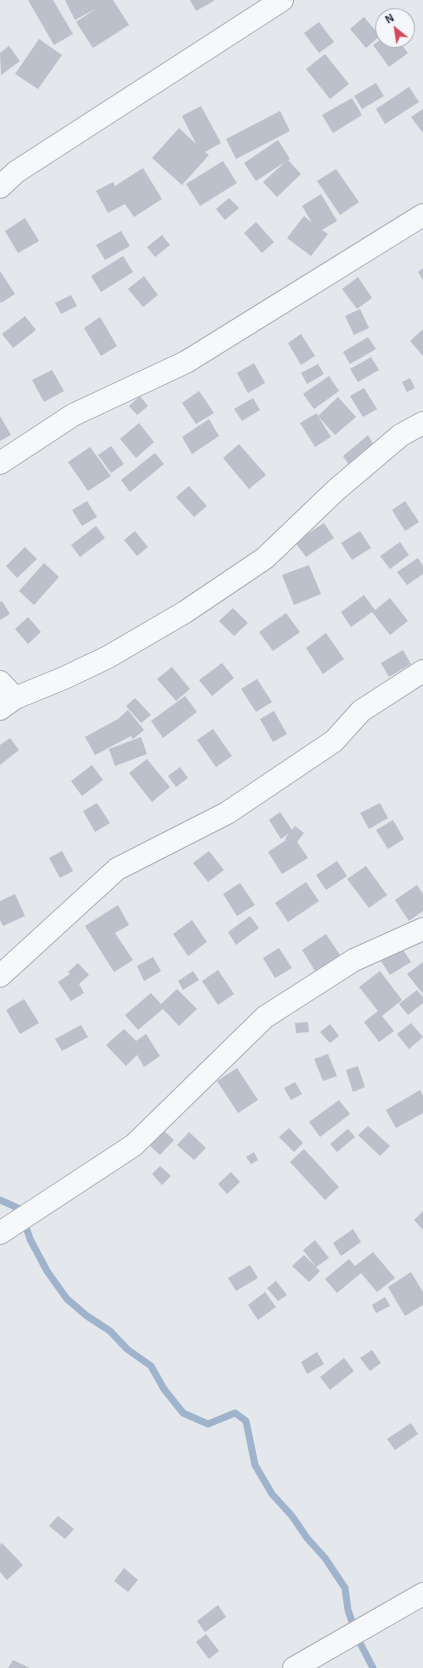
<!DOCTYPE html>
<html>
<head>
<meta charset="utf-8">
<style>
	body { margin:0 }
	#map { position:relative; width:423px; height:1668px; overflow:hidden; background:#e4e7ec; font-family:"Exo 2",sans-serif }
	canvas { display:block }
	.north { position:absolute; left:375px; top:8px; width:40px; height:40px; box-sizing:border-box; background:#f4f6f9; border:1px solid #a4a8b1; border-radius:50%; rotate:330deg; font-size:11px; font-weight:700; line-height:16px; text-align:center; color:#2b3445 }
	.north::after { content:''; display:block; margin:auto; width:14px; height:18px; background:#d1495b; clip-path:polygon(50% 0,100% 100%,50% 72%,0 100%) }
</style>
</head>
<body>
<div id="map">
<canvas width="423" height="1668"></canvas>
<div class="north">N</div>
</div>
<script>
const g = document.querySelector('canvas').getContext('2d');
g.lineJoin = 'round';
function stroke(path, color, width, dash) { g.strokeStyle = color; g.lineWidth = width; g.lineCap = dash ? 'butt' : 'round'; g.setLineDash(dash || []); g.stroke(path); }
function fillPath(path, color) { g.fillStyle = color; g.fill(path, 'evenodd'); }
stroke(new Path2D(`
	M0 1200 20 1209 30 1239 47 1271 67 1299 87 1316 110 1331 127 1349 151 1366 164 1389 183 1413 208 1424 235 1413 246 1421 255 1465 272 1494 292 1516 307 1538 325 1558 345 1588 348 1610 358 1639 373 1668`), '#9fb4cc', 7);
fillPath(new Path2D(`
	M28 0H53L73 34 54 45Z
	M65 0H113L129 25 93 48 76 22 97 8 75 20Z
	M190 0H213L214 1 196 11Z
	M364 17 380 36 366 48 350 29Z
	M319 22 334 42 319 53 304 33Z
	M383 38V40H398L408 53 389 67 373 45Z
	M39 39 62 55 38 89 15 74Z
	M9 46 20 61 1 75 0 53Z
	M325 54 349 84 330 99 306 69Z
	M376 83 384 96 362 109 354 96Z
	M409 87 419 102 385 124 376 109Z
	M352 98 362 115 333 133 322 115Z
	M201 106 221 143 205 152 209 155 182 185 152 158 179 128 196 144 182 116Z
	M423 109V133L411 117Z
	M280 111 290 131 236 159 226 139Z
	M278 140 290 159 288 160 301 174 277 197 263 182 285 162 256 181 244 163Z
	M223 161 237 183 200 206 186 184Z
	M143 168 162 199 134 217 125 204 108 213 96 191 113 182 115 186Z
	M336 169 359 202 340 215 317 181Z
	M321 194 337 221 322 230 328 234 311 256 287 238 304 216 312 223 302 206Z
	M229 198 239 208 225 220 216 209Z
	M25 218 39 241 18 253 5 231Z
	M256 222 274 242 262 253 244 233Z
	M121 231 130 246 105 260 96 245Z
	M162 235 170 245 155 257 147 247Z
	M123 256 133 272 101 292 91 276Z
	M423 268V280L418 272Z
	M0 271 15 294 1 303 0 301Z
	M144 276 158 295 143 307 128 289Z
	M358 277 372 298 357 309 342 289Z
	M71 295 77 306 61 314 55 303Z
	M360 309 369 328 354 335 345 316Z
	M25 316 36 330 13 348 2 334Z
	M100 317 117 346 101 356 84 328Z
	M423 329V356L410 341Z
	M301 334 315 356 301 365 288 343Z
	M368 337 376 349 350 364 343 352Z
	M371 357 379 370 358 382 350 369Z
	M254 363 265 383 248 393 237 373Z
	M318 364 324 374 307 384 301 373Z
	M52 370 64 391 44 402 32 380Z
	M329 376 339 391 314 409 303 394Z
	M410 378 415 388 407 392 402 382Z
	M364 388 377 409 363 417 350 396Z
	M199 391 214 413 196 424 182 403Z
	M140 396 148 406 137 415 129 406Z
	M338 397 356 417 335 435 318 416 331 437 315 447 300 423 317 413 318 416Z
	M253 398 260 410 242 421 234 409Z
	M0 416 11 435 0 441Z
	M209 419 219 436 192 454 182 437Z
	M139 423 154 442 136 458 120 439Z
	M368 435 376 449 351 468 343 456Z
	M239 444 266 475 249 489 223 458Z
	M111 446 124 464 111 473 98 455Z
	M90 447 111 476 88 491 68 462Z
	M155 453 164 464 130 492 121 480Z
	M189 486 207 506 194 517 176 497Z
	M87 501 97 517 82 526 72 510Z
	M405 501 419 522 405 531 392 510Z
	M324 523 334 538 306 557 295 542Z
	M96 526 105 538 80 557 71 545Z
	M135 531 148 547 137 556 124 540Z
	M360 531 371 548 352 560 341 543Z
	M400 542 409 555 390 569 380 556Z
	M25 547 37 559 17 578 6 566Z
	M418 558 423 566V574L407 585 397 572Z
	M44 563 59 577 34 605 19 591Z
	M309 565 321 594 294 605 282 575Z
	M364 595 375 610 390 598 408 621 390 635 372 612 351 627 341 612Z
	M2 601 10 614 0 620V602Z
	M233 608 248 623 234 636 219 621Z
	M286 613 300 632 273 651 259 632Z
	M28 617 41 632 28 644 15 629Z
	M326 633 344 659 323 674 306 648Z
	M403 650 411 664 389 677 381 663Z
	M222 663 234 678 212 696 199 680Z
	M172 667 190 689 176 701 157 679Z
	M257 679 272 702 256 712 241 689Z
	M185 696 197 712 163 738 151 721Z
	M135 698 151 715 141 723 126 706Z
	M128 710 144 730 133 739 131 736 95 755 85 737 118 719Z
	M274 711 287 734 273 742 260 719Z
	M213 729 232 756 216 767 197 740Z
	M141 737 147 754 115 766 109 749Z
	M10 738 19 750 0 765V745Z
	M147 759 170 787 152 802 129 773Z
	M92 765 103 780 82 796 71 781Z
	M180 767 188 778 176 787 168 776Z
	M97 803 110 823 95 832 83 811Z
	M380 803 388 818 369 829 360 813Z
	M280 812 292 830 295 826 304 833 297 842 308 858 282 874 268 852 286 840 285 839 289 833 281 839 269 820Z
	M393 820 404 839 388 849 376 830Z
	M62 851 73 871 60 878 49 858Z
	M209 851 224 870 208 882 193 863Z
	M337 861 347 876 326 890 316 875Z
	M366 866 387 895 369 908 347 879Z
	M306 882 319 901 288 922 275 903Z
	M240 883 255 905 237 916 223 894Z
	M417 885 423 894V911L409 921 395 900Z
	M15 894 25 916 3 926 0 920V901Z
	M118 905 129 925 115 933 133 960 114 972 85 926Z
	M250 916 259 928 236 945 228 932Z
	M192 920 207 942 188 956 173 934Z
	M326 934 340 955 315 971 302 950Z
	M279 948 292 968 275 978 263 958Z
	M402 948 411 962 390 975 381 961Z
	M153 957 161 971 144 981 137 966Z
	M423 962V994L407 974Z
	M78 963 89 975 79 984 84 993 71 1001 58 982 70 974 68 972Z
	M218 970 234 994 218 1005 202 981Z
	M193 971 199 980 183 990 178 981Z
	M380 971 402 1000 382 1016 394 1031 379 1042 364 1022 378 1011 359 987Z
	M177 989 197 1009 179 1026 163 1009 138 1030 125 1015 151 993 161 1004Z
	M417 990 423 997V1003L408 1015 399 1004Z
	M24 999 39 1023 20 1034 6 1010Z
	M308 1022 309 1032 296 1033 295 1023Z
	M411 1023 423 1037 409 1049 397 1034Z
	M330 1024 339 1036 330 1043 320 1032Z
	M81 1025 88 1037 62 1051 55 1039Z
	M124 1029 136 1041 146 1034 160 1056 144 1067 137 1055 126 1066 106 1045Z
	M328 1054 337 1076 323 1081 314 1059Z
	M358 1066 365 1087 353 1092 346 1070Z
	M237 1068 258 1100 238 1113 217 1081Z
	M295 1082 302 1094 291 1100 284 1088Z
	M420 1090 423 1096V1113L396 1128 386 1110Z
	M339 1100 350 1114 320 1137 309 1122Z
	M368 1126 390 1146 380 1156 358 1135Z
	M289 1128 303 1143 294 1152 279 1137Z
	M348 1129 355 1137 337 1152 330 1144Z
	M164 1131 174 1140 160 1155 150 1146Z
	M189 1132 206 1148 194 1160 177 1145Z
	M304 1149 339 1187 325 1200 290 1162Z
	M254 1152 258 1160 251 1164 246 1157Z
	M160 1166 171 1176 162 1185 152 1174Z
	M231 1172 240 1182 227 1194 218 1184Z
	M423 1211V1230L414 1220Z
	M353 1229 361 1242 341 1256 333 1243Z
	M315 1240 329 1258 316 1267 303 1250Z
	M373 1252 395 1278 377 1292 361 1273 337 1293 325 1279 349 1259 355 1266Z
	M304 1255 320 1271 309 1282 292 1266Z
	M250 1265 258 1278 236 1291 228 1278Z
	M411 1272 423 1292V1305L405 1316 388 1287Z
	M276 1281 287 1295 278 1301 267 1288Z
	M265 1292 276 1307 258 1320 248 1305Z
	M385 1297 390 1306 376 1313 372 1305Z
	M372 1350 381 1363 370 1371 360 1358Z
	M317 1352 324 1364 307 1374 301 1362Z
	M344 1358 354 1371 330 1390 320 1377Z
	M411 1423 418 1434 395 1450 387 1439Z
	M58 1516 74 1529 65 1539 49 1526Z
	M2 1543 23 1565 7 1580 0 1572V1545Z
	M124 1568 138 1580 128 1592 114 1581Z
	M218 1605 226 1617 205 1632 197 1621Z
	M206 1634 219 1651 209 1659 196 1642Z
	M13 1660 30 1668H8Z`), '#bbc0ca');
const street = new Path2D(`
	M0 187 16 172 282 0
	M0 463 73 415 186 362 423 215
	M0 682 15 698
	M0 709 15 698 64 678 108 657 185 612 265 558 336 490 401 435 423 423
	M0 976 117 869 227 813 334 741 361 711 423 671
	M0 1233 134 1145 265 1017 354 960 423 929
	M294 1668 423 1594`);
stroke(street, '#a9aeb7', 24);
stroke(street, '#f7f8fa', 22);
</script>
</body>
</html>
